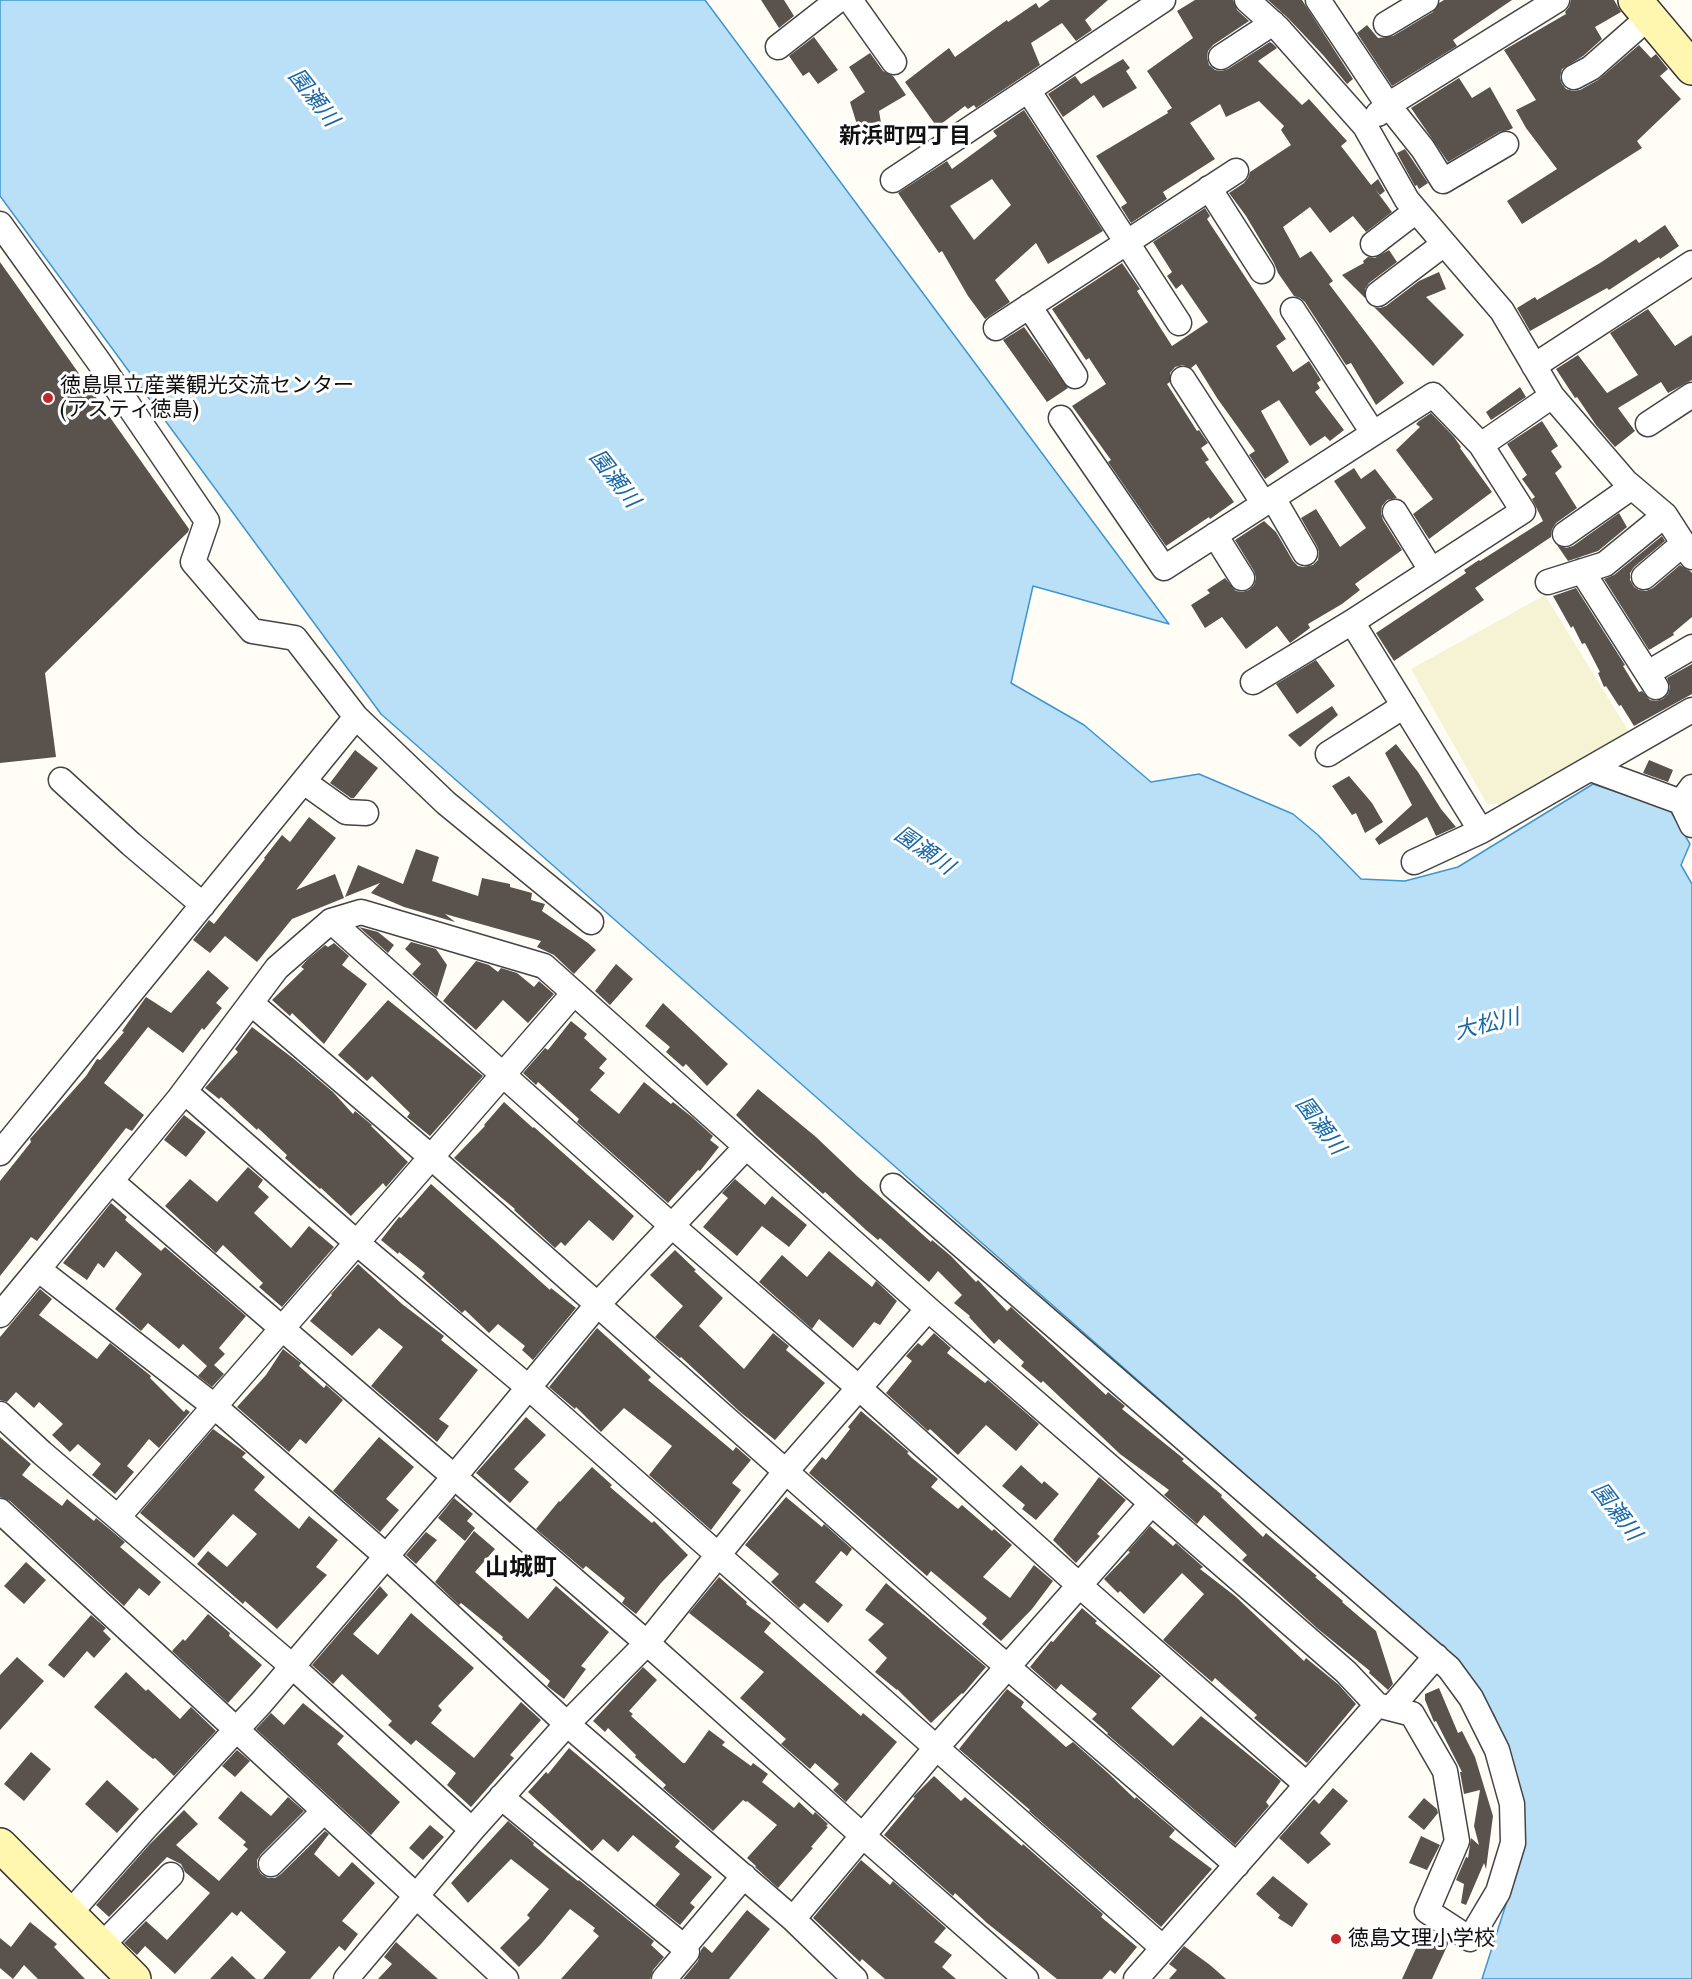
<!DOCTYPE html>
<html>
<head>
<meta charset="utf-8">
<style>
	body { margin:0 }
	canvas { display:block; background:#fffdf5 }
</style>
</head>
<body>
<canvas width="1692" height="1979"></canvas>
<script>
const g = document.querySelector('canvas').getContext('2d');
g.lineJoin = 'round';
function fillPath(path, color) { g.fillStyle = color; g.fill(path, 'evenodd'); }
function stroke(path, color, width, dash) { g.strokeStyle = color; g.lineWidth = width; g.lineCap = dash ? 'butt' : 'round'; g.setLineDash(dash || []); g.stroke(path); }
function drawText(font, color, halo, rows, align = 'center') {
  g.font = font + ' Lora,"Noto Sans JP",serif'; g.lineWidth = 6; g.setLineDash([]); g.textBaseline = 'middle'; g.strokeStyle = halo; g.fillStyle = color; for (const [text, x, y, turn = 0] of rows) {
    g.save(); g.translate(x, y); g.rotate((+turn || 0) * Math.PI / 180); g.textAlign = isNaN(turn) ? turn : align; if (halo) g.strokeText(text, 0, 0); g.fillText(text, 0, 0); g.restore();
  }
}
fillPath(new Path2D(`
	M1545 595 1629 732 1500 804H1487L1411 669Z`), '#f6f3d4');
const water = new Path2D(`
	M0 0H705L1169 624 1033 586 1011 683 1084 725 1151 782 1199 774 1293 814 1318 835 1361 879 1405 881 1458 867 1593 784 1670 810 1690 844 1681 865 1692 884V1979H1482L1525 1845 1514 1766 1494 1715 1434 1641 381 714 0 196Z`);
fillPath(water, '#b9e0f7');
stroke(water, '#3f96cf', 1.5);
fillPath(new Path2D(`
	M761 0H784L794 16 779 28Z
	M1050 0H1108L1085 20 1092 30 1076 41 1062 23 1031 43 1040 65 976 108 974 105 968 109 965 106 937 127 905 82 949 48 955 57 1007 20 1008 22 1036 3 1039 8Z
	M1195 0H1233L1237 10 1249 21 1213 45 1208 51 1207 57 1209 65 1215 70 1221 71 1228 69 1270 42 1273 44 1277 48 1258 61 1302 105 1309 99 1347 141 1341 146 1371 185 1378 179 1385 191 1380 195 1375 189 1392 212 1366 232 1353 216 1330 233 1310 207 1283 227 1300 258 1311 251 1333 281 1329 284 1404 383 1376 405 1351 363 1346 365 1305 302 1300 298 1294 296 1278 273 1274 263 1246 216 1229 193 1244 183 1248 178 1250 172 1291 145 1281 130 1284 126 1259 101 1226 117 1220 104 1190 123 1215 159 1163 192 1167 199 1131 223 1121 207 1127 203 1096 156 1168 113 1167 111 1172 108 1147 71 1193 38 1177 11Z
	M1268 0H1302L1353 79 1347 84 1323 55 1288 18Z
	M1444 0H1512L1453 40 1457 46 1392 86 1357 33 1367 25 1378 38 1393 36 1433 12 1439 3Z
	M1571 0H1614L1621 12 1595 27 1602 39 1583 56 1562 69 1560 77 1562 84 1566 89 1573 91 1580 90 1598 80 1639 45 1651 58 1656 54 1668 69 1660 76 1681 99 1637 141 1642 148 1522 224 1507 201 1557 169 1526 128 1516 110 1536 100 1504 50 1566 14 1565 12 1569 7Z
	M814 37 838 70 818 84 809 72 803 76 789 56Z
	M870 53 883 71 893 76 906 95 879 111 881 123 859 131 850 102 865 92 849 67Z
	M1123 59 1130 68 1126 71 1137 88 1103 108 1094 95 1063 117 1048 94 1075 76 1081 84Z
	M1459 78 1472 98 1490 87 1513 128 1509 130 1499 132 1448 162 1411 108Z
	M1024 110 1103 231 1048 264 1036 243 995 280 1010 302 985 319 968 296 942 251 939 253 898 193 947 161 952 169 997 136 993 131ZM992 179 1011 205 974 240 950 206Z
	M1405 149 1428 183 1419 189 1417 185 1415 186 1397 153Z
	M1205 208 1210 216 1207 219 1286 339 1276 346 1293 372 1309 361 1321 380 1317 383 1320 388 1315 392 1344 430 1330 441 1325 436 1310 446 1279 400 1261 411 1289 462 1265 479 1249 455 1255 451 1217 398 1196 364 1191 368 1183 365 1175 367 1170 373V382L1167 384 1197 431 1199 430 1208 443 1201 448 1209 460 1205 462 1234 502 1210 519 1209 517 1166 546 1108 462 1111 460 1072 406 1106 384 1089 358 1086 360 1052 309 1122 263 1140 289 1137 291 1172 346 1208 322 1182 284 1176 289 1167 276 1172 272 1153 242Z
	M1665 225 1679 246 1660 259 1659 257 1609 290 1607 288 1530 331 1517 308 1535 297 1537 300 1600 263 1636 239 1639 243Z
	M1389 250 1397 262 1369 283 1365 289V298L1342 275 1364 263 1363 261 1368 257 1375 258Z
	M0 262 189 529 188 532 45 673 56 757 0 763Z
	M1439 272 1446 289 1426 297 1464 335 1433 366 1374 307 1380 308 1386 306 1419 281Z
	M1648 309 1675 346 1692 335V380L1668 393 1661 382 1618 408 1635 431 1615 447 1596 425 1577 397 1575 398 1556 369 1578 355 1607 393 1638 375 1610 333Z
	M1024 327 1068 388 1047 402 1003 340Z
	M1520 387 1526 397 1491 420 1486 412Z
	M1431 413 1454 437 1461 447 1460 448 1492 492 1429 539 1413 514 1433 499 1396 450 1420 427 1416 424 1419 421Z
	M1542 421 1558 446 1551 451 1562 467 1555 473 1577 508 1556 523 1552 529 1551 537 1475 588 1484 600 1394 661 1376 633 1466 573 1464 570 1479 560 1480 561 1543 521 1532 499 1535 497 1522 479 1527 475 1507 444Z
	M1354 468 1361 479 1375 469 1397 498 1387 500 1382 506 1381 513 1383 520 1402 550 1355 584 1360 590 1342 604 1308 624 1310 628 1290 643 1277 626 1246 649 1222 617 1205 628 1191 605 1210 593 1207 590 1225 578 1236 591 1242 592 1249 590 1254 585 1256 578 1254 571 1235 540 1264 521 1276 532 1293 561 1298 566 1304 567 1313 565 1318 560 1319 552 1317 546 1301 518 1316 509 1340 547 1366 528 1334 481Z
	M1619 513 1627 527 1598 551 1568 561 1557 545 1566 548 1573 546Z
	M1662 536 1665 541 1634 567 1630 573V580L1634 587 1639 590 1646 591 1653 588 1680 565 1690 571 1692 573V617L1673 633 1674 635 1649 650 1604 579 1614 575Z
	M1576 588 1625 665 1623 666 1639 692 1642 691 1650 700 1656 701 1663 699 1668 694 1670 687 1667 678 1692 664V694L1634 726 1621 705 1619 706 1606 686 1604 687 1598 673 1600 672 1585 643 1582 644 1573 626 1571 628 1553 596Z
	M1316 660 1335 686 1297 714 1276 684Z
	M1332 706 1338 715 1300 747 1288 735Z
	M1396 744 1418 772 1441 809 1456 827 1436 836 1427 817 1379 845 1375 839 1412 805 1385 753Z
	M355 750 378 768 354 798H351L330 783Z
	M1649 760 1673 770 1668 782 1643 773Z
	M1349 776 1372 803 1383 822 1365 833 1356 813 1352 815 1332 786Z
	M309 817 336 838 296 890 335 874 344 898 292 919 257 962 225 936 210 953 193 940 209 920 214 924 265 859 264 858 282 835 290 842Z
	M416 849 439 857 432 881 478 896 482 878 510 884V887L532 893 531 900 545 904 542 911 588 943 596 950 574 974 554 955 537 947 541 941 445 914 455 922 404 907 371 893 380 883 345 897 358 865 403 884Z
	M359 927 378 932 394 945 388 953Z
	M411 942 436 949 447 965 437 997 412 974 421 964 405 949Z
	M334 943 349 956 342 965 367 984 324 1044 292 1013 290 1016 272 1000 304 969 301 967 307 960 325 945 328 947Z
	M476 961 489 965 498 972 501 968 517 973 534 987 539 981 554 994 528 1023 503 1000 476 1030 443 1001Z
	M616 964 633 979 610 1005 595 991Z
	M208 970 229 988 216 1003 222 1008 204 1030 202 1028 183 1053 148 1027 104 1083 144 1115 132 1131 126 1128 37 1241 31 1237 0 1276V1181L31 1142 30 1139 86 1076 97 1059 100 1060 124 1032 122 1031 146 997 171 1013Z
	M388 1000 483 1076 430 1136 407 1117 410 1113 372 1076 367 1081 338 1055Z
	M663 1003 728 1064 707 1086 686 1064 683 1067 666 1052 670 1047 645 1026Z
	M571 1021 587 1034 584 1038 607 1059 599 1068 605 1073 590 1090 619 1114 644 1082 671 1104 673 1102 692 1117 713 1136 710 1140 719 1147 700 1171 698 1170 668 1203 577 1122 579 1119 538 1082 536 1085 523 1073 545 1048 548 1050Z
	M252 1027 294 1059 333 1092 353 1114 355 1111 372 1125 371 1126 408 1162 386 1187 383 1183 351 1216 321 1188 320 1189 285 1158 287 1155 258 1128 257 1130 221 1097 219 1099 205 1088 238 1052 235 1049Z
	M758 1089 816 1137 858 1177 931 1242 932 1240 951 1256 976 1282 978 1280 1007 1311 1011 1307 1106 1395 1108 1392 1125 1406 1122 1409 1184 1459 1182 1461 1222 1495 1221 1497 1263 1537 1266 1533 1317 1576 1315 1577 1343 1601 1342 1602 1376 1631 1393 1684 1388 1690 1369 1673 1370 1671 1318 1629 1242 1560 1247 1555 1204 1515 1197 1524 1164 1495 1169 1490 1120 1454 1043 1381 1041 1383 1021 1366 1024 1362 999 1339 994 1344 969 1317 970 1316 954 1303 962 1295 938 1271 929 1282 880 1238 878 1240 866 1230 825 1192 823 1194 756 1135 736 1115Z
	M504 1102 533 1128 534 1127 634 1216 613 1241 589 1220 565 1246 561 1242 555 1248 514 1210 515 1209 454 1158 485 1126 484 1125Z
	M184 1115 206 1132 186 1157 164 1140Z
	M248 1167 263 1180 258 1187 269 1197 254 1213 291 1248 309 1226 334 1247 282 1307 259 1287 263 1283 223 1245 216 1253 165 1206 190 1179 217 1202Z
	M735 1179 765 1205 772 1196 807 1225 789 1247 762 1226 737 1256 703 1227 728 1198 722 1193Z
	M431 1184 550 1290 551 1288 576 1308 533 1360 522 1350 525 1346 498 1324 489 1333 465 1310 462 1313 422 1277 425 1273 399 1252 398 1254 381 1240 399 1217 401 1218Z
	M111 1203 127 1217 125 1220 161 1251 165 1247 246 1316 219 1348 225 1354 214 1365 224 1374 212 1387 198 1376 207 1366 183 1344 179 1349 148 1323 141 1331 115 1309 142 1274 116 1251 104 1268 98 1263 87 1280 63 1263Z
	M675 1250 696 1270 694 1271 723 1298 699 1326 744 1369 773 1333 789 1346 786 1350 825 1383 775 1440 739 1411 681 1357 680 1358 655 1337 683 1306 650 1275Z
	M829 1251 872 1287 876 1281 897 1301 880 1325 874 1322 853 1348 819 1319 812 1329 759 1282 782 1255 807 1277Z
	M358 1264 402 1304 444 1336 441 1340 478 1370 439 1419 449 1426 437 1442 371 1386 403 1347 379 1328 352 1356 310 1321 332 1295 331 1294Z
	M40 1289 52 1299 39 1315 97 1359 110 1343 151 1376 150 1378 184 1412 186 1409 190 1412 159 1448 149 1439 127 1466 134 1472 115 1494 92 1475 101 1464 78 1444 70 1452 52 1435 63 1424 39 1402 34 1408 16 1392 7 1402 0 1400V1337Z
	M597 1328 651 1377 648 1380 733 1451 736 1447 751 1460 732 1483 741 1490 711 1530 649 1475 672 1446 624 1408 601 1432 576 1407 575 1409 549 1387Z
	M934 1333 951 1348 947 1353 985 1383 988 1380 1039 1424 1016 1451 986 1425 958 1455 930 1429 928 1431 886 1393 912 1361 906 1356 918 1343 922 1346Z
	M283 1349 301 1363 299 1366 324 1388 326 1385 343 1400 306 1444 300 1439 289 1452 237 1407 266 1375Z
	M861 1411 909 1452 907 1453 912 1458 938 1479 931 1487 958 1509 962 1505 992 1531 994 1529 1012 1545 983 1577 1010 1598 1034 1565 1053 1581 1032 1609 1001 1641 982 1624 987 1618 931 1571 927 1576 809 1473 822 1457 826 1460 850 1429 848 1427Z
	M526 1417 546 1435 514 1469 529 1482 510 1503 476 1473Z
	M213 1429 246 1453 242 1457 265 1477 254 1490 299 1529 309 1516 338 1540 316 1567 327 1575 277 1629 245 1601 243 1604 197 1564 208 1551 227 1567 257 1534 233 1514 194 1558 140 1513Z
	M0 1437 31 1464 22 1475 62 1506 67 1499 94 1521 96 1518 125 1542 120 1547 161 1582 149 1596 139 1588 124 1606 10 1501 0 1497Z
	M379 1437 414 1467 386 1499 399 1510 380 1532 333 1491Z
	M1021 1465 1042 1484 1044 1481 1059 1494 1036 1520 1022 1509 1025 1505 1002 1486Z
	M592 1467 612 1485 610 1487 652 1523 654 1521 688 1555 661 1583 636 1614 622 1603 625 1598 586 1566 583 1569 536 1529 559 1501 560 1502Z
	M1099 1477 1126 1500 1097 1534 1100 1536 1076 1563 1053 1540Z
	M786 1497 822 1527 824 1524 852 1549 847 1556 841 1551 815 1582 843 1605 828 1623 804 1603 799 1608 771 1582 779 1574 745 1545Z
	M454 1498 473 1514 467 1521 475 1528 465 1541 438 1518Z
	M1150 1526 1173 1546 1176 1543 1203 1567 1200 1569 1235 1596 1304 1661 1306 1658 1339 1685 1356 1704 1307 1763 1254 1718 1257 1715 1215 1678 1212 1682 1163 1640 1204 1594 1182 1573 1144 1614 1120 1591 1118 1593 1104 1579 1130 1552 1128 1551Z
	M474 1531 495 1549 475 1572 528 1619 556 1586 609 1632 581 1666 586 1669 564 1699 547 1686 550 1681 502 1639 503 1637 461 1603 459 1605 435 1582Z
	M426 1532 437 1540 416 1564 406 1555Z
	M26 1562 46 1580 24 1604 4 1586Z
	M719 1577 747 1602 746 1604 771 1623 764 1632 861 1716 863 1713 897 1742 846 1802 833 1790 839 1784 815 1763 810 1769 781 1744 786 1739 740 1698 764 1672 689 1613Z
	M886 1583 986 1667 963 1694 962 1693 931 1723 897 1689V1690L875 1672 887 1658 868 1640 884 1624 865 1610Z
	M380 1586 388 1595 353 1634 378 1655 411 1613 474 1668 438 1706 442 1710 431 1723 474 1758 521 1702 541 1720 510 1755 514 1758 471 1807 447 1785 456 1773 416 1740 411 1745 388 1725 392 1721 342 1674 333 1684 312 1665Z
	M1082 1608 1097 1621 1095 1623 1161 1676 1131 1708 1173 1746 1201 1716 1281 1781 1266 1802 1269 1806 1235 1845 1107 1734 1108 1733 1092 1719 1097 1714 1061 1684 1056 1690 1030 1667 1051 1641 1053 1642Z
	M208 1614 230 1633 229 1636 262 1665 228 1703 172 1651 183 1639 185 1641Z
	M91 1615 106 1628 103 1631 111 1639 94 1658 87 1651 64 1678 48 1665Z
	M17 1657 44 1681 0 1730V1675Z
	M643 1667 657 1680 629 1711 633 1714 631 1716 683 1763H685L709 1730 725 1742 722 1745 751 1766 753 1763 768 1774 762 1782 794 1808 799 1802 813 1815 815 1812 828 1824 826 1826 828 1827 811 1847 813 1848 778 1888 755 1867 756 1866 747 1858 777 1825 747 1801 746 1802 743 1800 713 1831 663 1788 666 1785 635 1757 636 1755 608 1728 605 1732 593 1721Z
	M126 1672 146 1691 148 1689 180 1719 191 1707 216 1731 174 1776 155 1758 153 1759 142 1750 94 1707Z
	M1439 1688 1458 1733 1462 1731 1475 1757 1493 1816 1486 1869 1484 1863 1466 1905 1461 1903 1464 1884 1456 1880 1466 1857 1468 1858 1471 1838 1479 1845 1474 1826 1480 1790 1464 1794 1460 1772H1462L1436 1721 1434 1722 1425 1700V1694Z
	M1007 1689 1024 1702 1021 1707 1066 1747 1073 1742 1108 1773 1135 1799 1136 1797 1175 1830 1169 1837 1212 1869 1161 1927 1029 1811 1030 1810 959 1749Z
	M303 1703 344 1736 337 1744 400 1802 371 1835 256 1729 271 1713 284 1725Z
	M569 1748 680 1841 675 1847 712 1877 690 1903 695 1907 680 1925 655 1905 680 1874 633 1835 618 1852 603 1839 592 1851 528 1792 546 1772 548 1774Z
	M237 1750 250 1761 235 1777 222 1766Z
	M31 1752 51 1769 24 1801 4 1784Z
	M934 1776 961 1801 965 1797 1022 1846 1023 1844 1103 1914 1101 1917 1137 1947 1115 1974 1110 1970 1102 1979H1057L987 1923 955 1893 953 1896 884 1835 915 1798 913 1797Z
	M107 1780 139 1809 117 1833 85 1804Z
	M1333 1788 1348 1801 1320 1833 1331 1844 1308 1864 1279 1838 1314 1799 1319 1804Z
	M241 1791 271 1816 288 1797 304 1811 261 1854 257 1860V1867L261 1874 268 1878H275L281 1874 325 1831 329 1834 314 1854 339 1877 352 1862 375 1883 342 1921 358 1934 345 1951 339 1946 310 1979H263L286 1952 241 1911 237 1916 232 1912 175 1974 145 1946 137 1955 124 1943 146 1921 167 1940 210 1893 185 1872 181 1864 167 1857 109 1917 96 1905 149 1845 184 1810 198 1824 176 1845 219 1881 248 1849 243 1845 246 1842 218 1818Z
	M1424 1798 1437 1809 1438 1813 1424 1830 1408 1817Z
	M508 1821 534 1843 533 1845 578 1881 579 1880 654 1941 651 1945 664 1957 653 1970 650 1979H561L599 1936 593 1931 595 1928 570 1909 541 1944 519 1967 500 1948 530 1918 527 1915 549 1889 511 1859 468 1903 451 1883Z
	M430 1825 444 1837 423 1860 409 1848Z
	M1421 1836 1440 1845 1427 1870 1409 1863Z
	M861 1860 890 1885 893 1881 946 1928 934 1942 952 1955 942 1967 956 1979H885L862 1959 860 1962 813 1918Z
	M1273 1876 1308 1904 1292 1927 1278 1918 1280 1915 1256 1894Z
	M747 1910 770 1929 729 1979H683L698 1961 701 1950 704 1946 712 1953Z
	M30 1922 57 1944 54 1947 85 1979H38L24 1965 13 1979 0 1968V1938L11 1947Z
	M1424 1931 1449 1942 1432 1979H1402Z
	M396 1942 438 1979H378L392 1964 384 1957Z
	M1184 1946 1210 1965 1226 1979H1169L1177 1970 1169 1964Z
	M232 1956 256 1979H210Z`), '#5a524d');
const street = new Path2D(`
	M850 0 894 62
	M1247 0 1278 28 1365 126 1407 200 1502 311 1552 396 1626 482 1665 515 1692 557
	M1318 0 1388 105 1423 149 1443 181 1506 144
	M1386 24 1426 0
	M778 47 838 0
	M1221 57 1273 23
	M1574 77 1591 68 1649 17
	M1028 90 1179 323
	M1378 114 1388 105 1557 0
	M893 180 1163 0
	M1209 188 1262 271
	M0 224 99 362 207 521 193 562 252 631 295 638 356 717 446 803 591 922
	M1373 244 1416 211
	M1378 294 1444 244
	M1029 306 1075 376
	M1293 310 1373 433
	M996 328 1236 171
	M1534 366 1692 263
	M1183 379 1264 504
	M1061 418 1164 568 1433 395 1481 445 1523 511 1352 622 1253 682
	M1648 424 1692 395
	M1481 445 1552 396
	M1273 498 1305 553
	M1395 512 1431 570
	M1565 534 1632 487
	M1215 535 1242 578
	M1582 571 1656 687
	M1644 577 1683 544
	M1548 582 1605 564 1665 515
	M1352 622 1481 831
	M1648 673 1692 647
	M1328 754 1404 706
	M1591 769 1681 802 1692 787
	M61 780 131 844 203 905
	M304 782 346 812 366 813
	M1681 802 1692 825
	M1414 862 1481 831 1692 710
	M331 921 671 1225 859 1388 1079 1585 1307 1785
	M251 1003 431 1157 951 1618 1237 1865
	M185 1092 357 1243 529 1388 1163 1948
	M0 1153 356 717
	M111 1181 647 1643 863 1836 1026 1979
	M38 1269 214 1406 386 1556 567 1724 793 1919
	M0 1315 178 1100 277 968 331 921 361 912 544 966 928 1309 1346 1672 1377 1705 1412 1714 1445 1771 1457 1841 1427 1911 1470 1939 1498 1892 1513 1843 1512 1804 1497 1750 1471 1698 1449 1668 893 1186
	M0 1414 42 1453 292 1666 472 1830 346 1979
	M0 1511 506 1979
	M118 1517 574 993
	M1391 1708 1436 1656
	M501 1797 684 1947 744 1876
	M472 1830 567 1724 647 1643 786 1471 928 1309
	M271 1864 324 1811
	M69 1914 147 1826 261 1703 454 1477 598 1304 746 1147
	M101 1946 171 1875
	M664 1979 687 1952 684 1947
	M855 1979 793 1919 936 1748 1151 1504
	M1136 1979 1377 1705`);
const secondary = new Path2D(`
	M1635 0 1692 68
	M0 1845 134 1979`);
stroke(street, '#444', 27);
stroke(secondary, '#333', 36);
stroke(street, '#fff', 24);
stroke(secondary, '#fff6b0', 33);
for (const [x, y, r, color] of [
	[48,398,6,"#c4262e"],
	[1336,1939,6,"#c4262e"]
]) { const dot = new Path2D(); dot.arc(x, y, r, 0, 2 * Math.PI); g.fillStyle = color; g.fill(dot); stroke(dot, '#fff', 2); }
drawText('21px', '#111', '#fff', [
	["徳島県立産業観光交流センター",60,386],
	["(アスティ徳島)",60,410],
	["徳島文理小学校",1348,1939]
], 'left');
drawText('italic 22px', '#1768a6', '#fff', [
	["園瀬川",313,98,52],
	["園瀬川",614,479,52],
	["園瀬川",924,851,35],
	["大松川",1487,1025,-14],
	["園瀬川",1320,1126,53],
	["園瀬川",1616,1512,53]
]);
drawText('bold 22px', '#111', '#fff', [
	["新浜町四丁目",905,137]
]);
drawText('bold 24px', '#111', '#fff', [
	["山城町",521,1568]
]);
</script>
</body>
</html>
